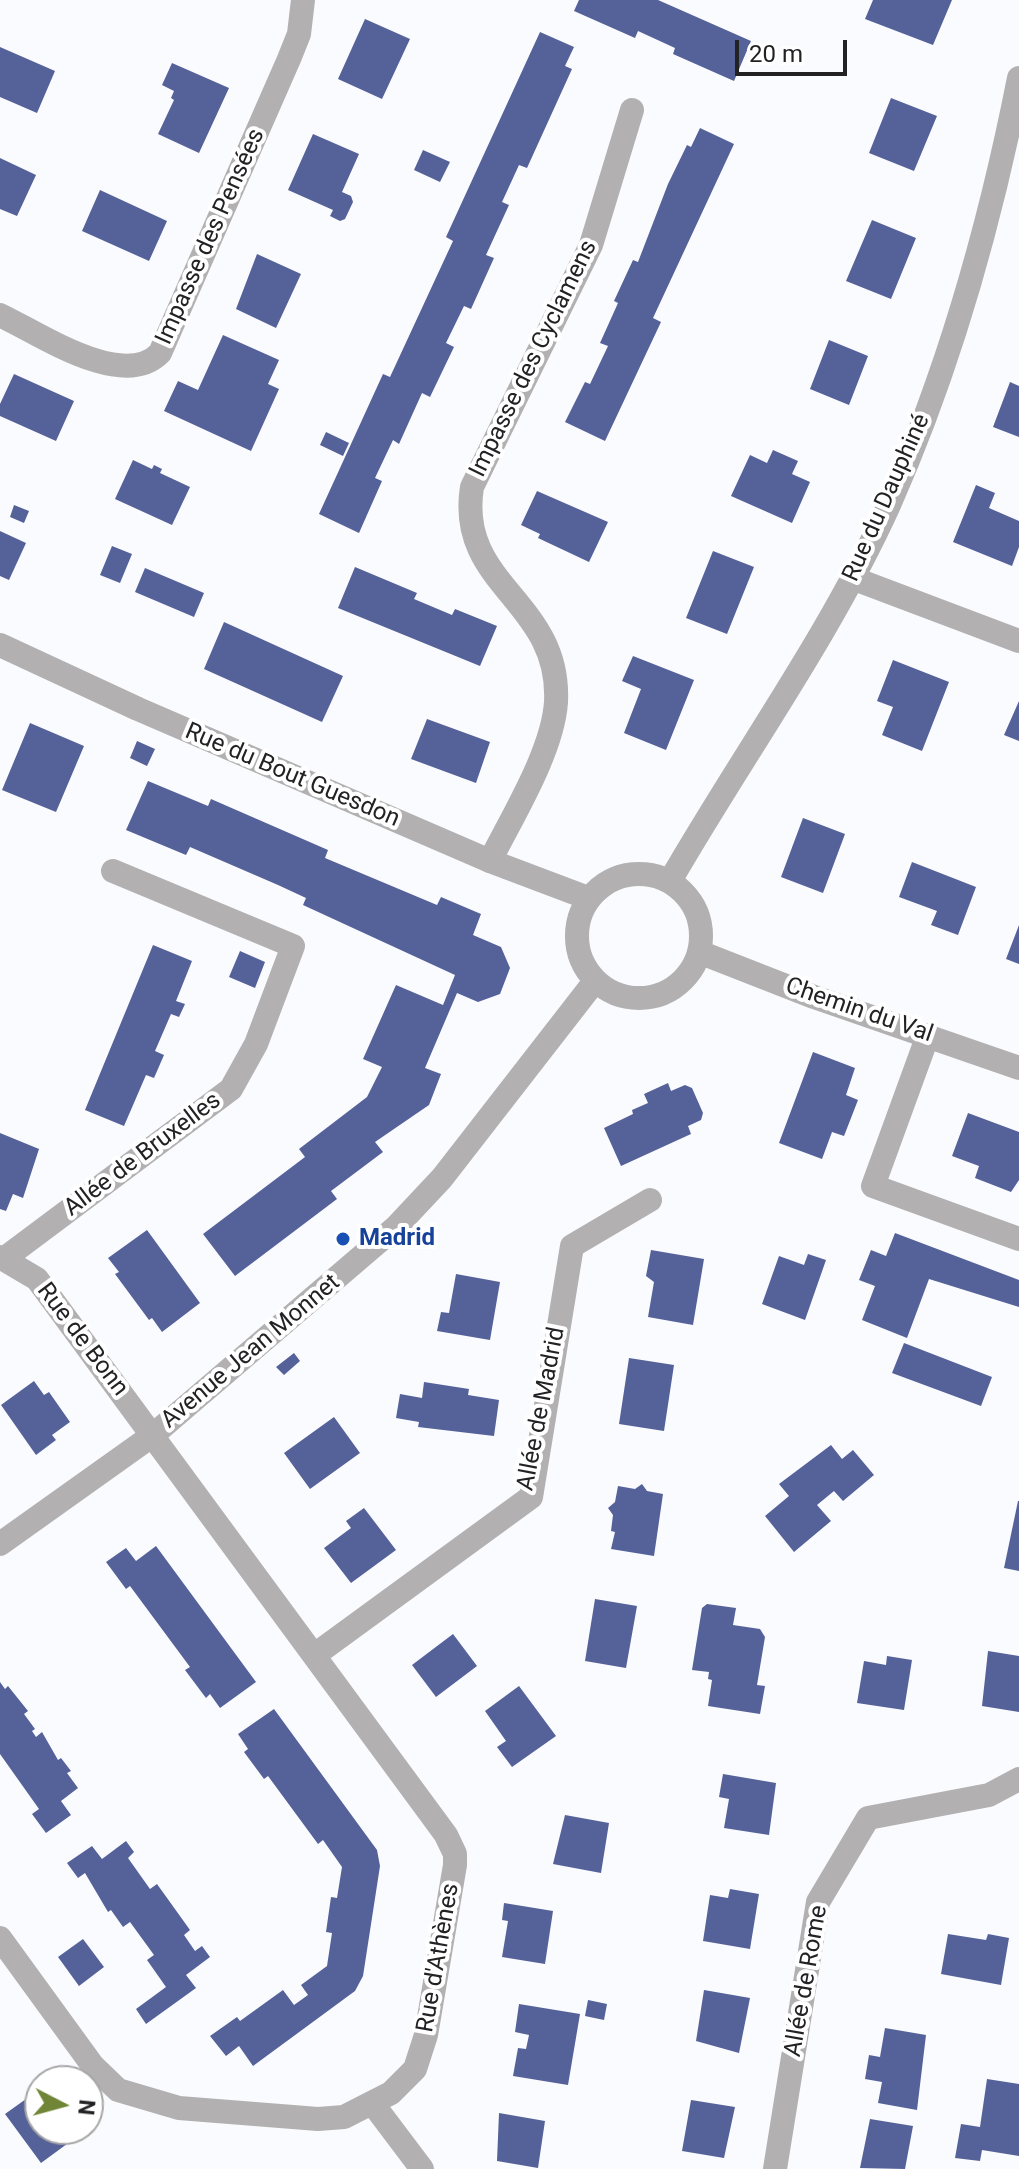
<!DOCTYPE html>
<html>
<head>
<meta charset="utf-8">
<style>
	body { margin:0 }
	#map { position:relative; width:1019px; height:2169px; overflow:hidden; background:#fafbfe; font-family:Roboto,sans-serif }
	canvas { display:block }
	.north { position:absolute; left:24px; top:2065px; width:80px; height:80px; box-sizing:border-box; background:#fff; border:2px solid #a7a7a7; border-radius:50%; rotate:96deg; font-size:22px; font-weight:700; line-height:32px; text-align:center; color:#222224 }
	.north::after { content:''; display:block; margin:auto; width:28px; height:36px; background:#708536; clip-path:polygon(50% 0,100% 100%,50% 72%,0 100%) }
	.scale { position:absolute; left:735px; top:40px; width:112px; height:36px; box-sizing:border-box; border:4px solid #222224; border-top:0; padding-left:10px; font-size:24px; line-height:28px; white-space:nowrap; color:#222224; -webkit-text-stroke:6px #fff; paint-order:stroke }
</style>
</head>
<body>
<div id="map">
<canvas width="1019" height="2169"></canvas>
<div class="north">N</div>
<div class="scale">20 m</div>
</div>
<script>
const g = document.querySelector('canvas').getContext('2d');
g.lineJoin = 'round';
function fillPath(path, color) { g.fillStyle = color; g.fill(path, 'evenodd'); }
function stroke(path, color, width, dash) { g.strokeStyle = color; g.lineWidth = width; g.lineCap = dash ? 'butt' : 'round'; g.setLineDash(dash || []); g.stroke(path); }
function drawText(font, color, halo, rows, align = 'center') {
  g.font = font + ' Roboto,sans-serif'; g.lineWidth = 8; g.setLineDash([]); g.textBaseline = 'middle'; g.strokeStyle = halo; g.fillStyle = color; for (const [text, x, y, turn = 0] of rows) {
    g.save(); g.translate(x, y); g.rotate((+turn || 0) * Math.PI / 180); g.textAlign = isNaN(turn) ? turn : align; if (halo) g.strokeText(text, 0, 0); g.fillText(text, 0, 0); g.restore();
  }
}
fillPath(new Path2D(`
	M579 0H658L751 41 734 81 673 54 675 48 638 31 635 38 574 11Z
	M873 0H952L933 45 865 19Z
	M365 19 410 39 382 99 338 79Z
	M540 32 574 47 565 66 572 69 527 168 519 165 502 202 509 205 486 255 494 258 471 309 464 306 446 343 454 347 430 397 422 393 399 444 393 440 375 478 382 481 359 533 319 514 383 374 390 377 453 241 446 237Z
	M0 47 55 71 37 113 0 97Z
	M172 63 229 88 199 153 158 134 174 100 171 98 174 91 162 85Z
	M891 98 937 116 914 171 869 153Z
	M700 128 734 144 653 318 661 322 605 441 565 422 585 382 590 384 608 346 600 343 618 303 614 301 633 260 638 262 668 184 687 145 691 147Z
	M313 134 359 154 342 192 351 196 353 202 345 219 340 221 330 216 333 210 288 190Z
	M423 150 450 162 440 182 414 170Z
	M0 158 36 175 17 216 0 209Z
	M100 190 167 221 149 261 82 231Z
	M872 220 916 238 891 299 846 281Z
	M257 254 301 274 276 328 236 309Z
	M223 335 279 360 268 384 279 389 251 451 164 411 178 381 198 390Z
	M829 340 868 356 849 405 810 389Z
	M14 374 74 401 56 441 0 416V404Z
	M1010 382 1019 386V437L993 427Z
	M326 432 349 443 343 456 320 445Z
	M773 450 798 461 792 474 810 482 792 523 731 496 750 455 767 463Z
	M133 460 152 469 154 465 162 469 160 473 190 487 172 525 115 499Z
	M976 485 995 493 989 508 1019 521V547L1012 566 953 542Z
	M537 491 608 522 589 562 538 538 540 534 521 525Z
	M14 505 29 511 24 523 10 517Z
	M0 531 26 543 9 580 0 576Z
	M112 546 132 554 120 583 100 575Z
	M713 551 754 567 727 634 686 618Z
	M355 567 417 593 414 599 452 615 455 609 497 626 480 666 338 608Z
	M145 568 204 593 194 617 135 592Z
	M224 622 343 676 322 722 204 669Z
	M633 656 694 680 666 750 624 733 641 689 622 681Z
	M893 660 949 682 922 751 882 735 893 707 877 701Z
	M1019 701V741L1004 735Z
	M427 719 490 742 476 783 411 759Z
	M30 723 84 746 56 812 2 790Z
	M137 741 155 749 147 766 130 758Z
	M148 781 208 806 211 799 328 850 325 858 437 905 441 897 481 914 473 935 501 947 510 968 500 994 478 1002 457 993 425 1068 441 1074 429 1105 375 1142 383 1152 331 1191 337 1199 235 1276 203 1234 305 1157 299 1149 367 1097 382 1067 363 1059 396 985 443 1005 455 975 303 905 306 898 278 885 190 847 186 855 126 830Z
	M803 818 845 834 823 893 781 877Z
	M912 862 976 887 958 935 931 925 937 911 899 897Z
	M1019 925V964L1006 959Z
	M153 945 192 961 176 1001 185 1004 179 1017 171 1014 155 1051 164 1055 154 1078 146 1075 124 1126 85 1110Z
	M240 951 265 962 255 988 229 977Z
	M813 1052 855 1068 846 1095 858 1100 844 1136 832 1132 822 1159 779 1143Z
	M668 1083 671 1091 685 1085 692 1088 703 1113 701 1120 688 1126 691 1134 621 1166 604 1128 633 1114 632 1110 648 1103 644 1094Z
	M968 1113 1019 1132V1180L1011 1192 975 1178 979 1166 952 1156Z
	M0 1133 39 1149 23 1198 13 1194 6 1211 0 1209Z
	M147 1230 200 1303 162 1332 152 1318 149 1320 115 1274 119 1272 108 1258Z
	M895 1233 1019 1280V1307L929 1279 907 1338 862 1320 875 1286 859 1280 871 1250 886 1256Z
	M651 1250 704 1259 693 1325 648 1317 654 1282 646 1276Z
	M808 1254 826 1260 805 1320 762 1304 779 1256 804 1265Z
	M456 1274 500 1282 490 1340 437 1331 441 1312 449 1313Z
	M904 1343 992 1377 981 1406 892 1373Z
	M294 1353 300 1361 284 1375 276 1367Z
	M629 1358 674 1365 664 1431 619 1424Z
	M34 1381 44 1395 49 1392 70 1422 52 1435 56 1440 36 1455 1 1405Z
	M424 1382 469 1389 468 1395 499 1400 494 1436 418 1427 419 1422 396 1418 400 1394 422 1398Z
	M334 1417 360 1453 310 1489 284 1453Z
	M831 1445 842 1459 853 1450 874 1475 843 1501 834 1491 817 1505 831 1521 794 1552 765 1516 789 1496 779 1484Z
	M642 1484 647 1491 663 1494 654 1556 611 1549 615 1532 611 1531 613 1515 608 1508 615 1502 618 1486 635 1489Z
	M1018 1501H1019V1571L1004 1568Z
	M364 1508 396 1550 351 1583 324 1548 351 1528 346 1521Z
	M156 1546 256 1682 220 1708 210 1694 206 1698 185 1670 190 1667 130 1586 126 1589 106 1562 126 1548 136 1561Z
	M595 1599 637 1606 626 1668 585 1661Z
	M707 1604 736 1608 733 1625 760 1629 765 1637 757 1685 765 1686 760 1714 708 1706 712 1680 708 1679 709 1672 692 1670 702 1608Z
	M453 1634 477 1666 436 1697 412 1665Z
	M988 1651 1019 1656V1712L982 1706Z
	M887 1656 912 1660 904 1710 857 1703 864 1661 886 1665Z
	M0 1682 5 1689 8 1686 28 1711 24 1714 35 1729 32 1731 36 1737 42 1732 58 1760 61 1758 71 1771 67 1773 78 1788 61 1801 71 1815 46 1833 32 1814 39 1809 0 1754Z
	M519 1686 556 1736 512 1767 497 1747 506 1741 485 1711Z
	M274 1709 377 1850 380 1866 363 1976 355 1991 253 2066 239 2046 226 2056 210 2036 237 2017 240 2021 283 1990 294 2005 308 1995 301 1985 327 1966 332 1933 326 1932 331 1897 337 1898 342 1867 323 1840 318 1844 268 1776 264 1779 244 1752 248 1749 238 1734Z
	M723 1774 776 1783 769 1835 724 1828 729 1799 719 1797Z
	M565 1815 609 1823 601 1873 553 1864Z
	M126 1841 134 1852 128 1858 150 1889 157 1884 190 1930 184 1935 195 1951 202 1946 210 1957 186 1975 196 1988 146 2024 136 2009 166 1987 147 1960 154 1955 130 1922 123 1927 111 1910 108 1912 85 1873 78 1878 67 1863 92 1846 102 1859Z
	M730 1889 759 1894 750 1949 703 1941 710 1895 728 1898Z
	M504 1903 553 1911 545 1964 502 1957 508 1921 502 1920Z
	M948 1934 986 1940 988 1934 1009 1938 1001 1985 941 1974Z
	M83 1939 104 1967 79 1986 58 1957Z
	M704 1990 750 1998 739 2053 696 2041Z
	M588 2000 607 2004 604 2020 585 2016Z
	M519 2004 580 2014 568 2085 513 2076 518 2048 526 2049 529 2035 515 2032Z
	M885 2028 926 2035 917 2110 878 2103 882 2082 865 2079 869 2055 880 2057Z
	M987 2079 1019 2084V2156L982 2150 980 2161 955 2158 961 2124 980 2127Z
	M40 2089V2129H62L71 2141 41 2163 5 2114Z
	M691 2100 735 2107 724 2158 682 2151Z
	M499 2113 545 2121 538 2168 497 2161Z
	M870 2119 913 2126 905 2169 860 2168Z`), '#556199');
stroke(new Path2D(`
	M0 315C40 334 123 391 160 353L289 59 299 34 303 0
	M852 578 1019 641
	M490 861C512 817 553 751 556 702 561 600 456 586 472 487L591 245 632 110
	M928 1035 873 1186 1019 1239
	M0 1257 37 1279 446 1835 455 1854V1865L426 2035 415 2069 391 2093 344 2117 318 2119 179 2108 118 2090 93 2066 0 1938
	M5 1258 231 1089 256 1044 293 946 113 871
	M316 1654 531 1497 572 1246 650 1200
	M373 2104 422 2169
	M775 2169 818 1902 868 1818 989 1795 1019 1779`), '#b2b0b0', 24);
stroke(new Path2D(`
	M0 645 138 709 490 861 588 898
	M577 936a62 62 0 1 1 124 0a62 62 0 1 1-124 0Z
	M670 881C742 756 829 637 889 505 950 368 990 225 1019 78
	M699 952 814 997 1019 1068
	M0 1544 153 1435 397 1226 442 1178 595 981`), '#b2b0b0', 24);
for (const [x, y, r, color] of [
	[343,1239,8,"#1a4fb4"]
]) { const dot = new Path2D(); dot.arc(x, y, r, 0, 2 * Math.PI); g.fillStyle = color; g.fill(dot); stroke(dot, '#fff', 3); }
drawText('24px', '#222224', '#fff', [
	["Impasse des Pensées",211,237,-66],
	["Impasse des Cyclamens",534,359,-64],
	["Rue du Dauphiné",887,498,-66],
	["Rue du Bout Guesdon",292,776,23],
	["Chemin du Val",859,1011,19],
	["Allée de Bruxelles",143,1155,-37],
	["Rue de Bonn",82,1340,53],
	["Avenue Jean Monnet",251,1352,-40],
	["Allée de Madrid",542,1409,-79],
	["Rue d'Athènes",439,1958,-80],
	["Allée de Rome",807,1981,-80]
]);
drawText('bold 24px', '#164399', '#fff', [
	["Madrid",359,1239]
], 'left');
</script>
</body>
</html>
